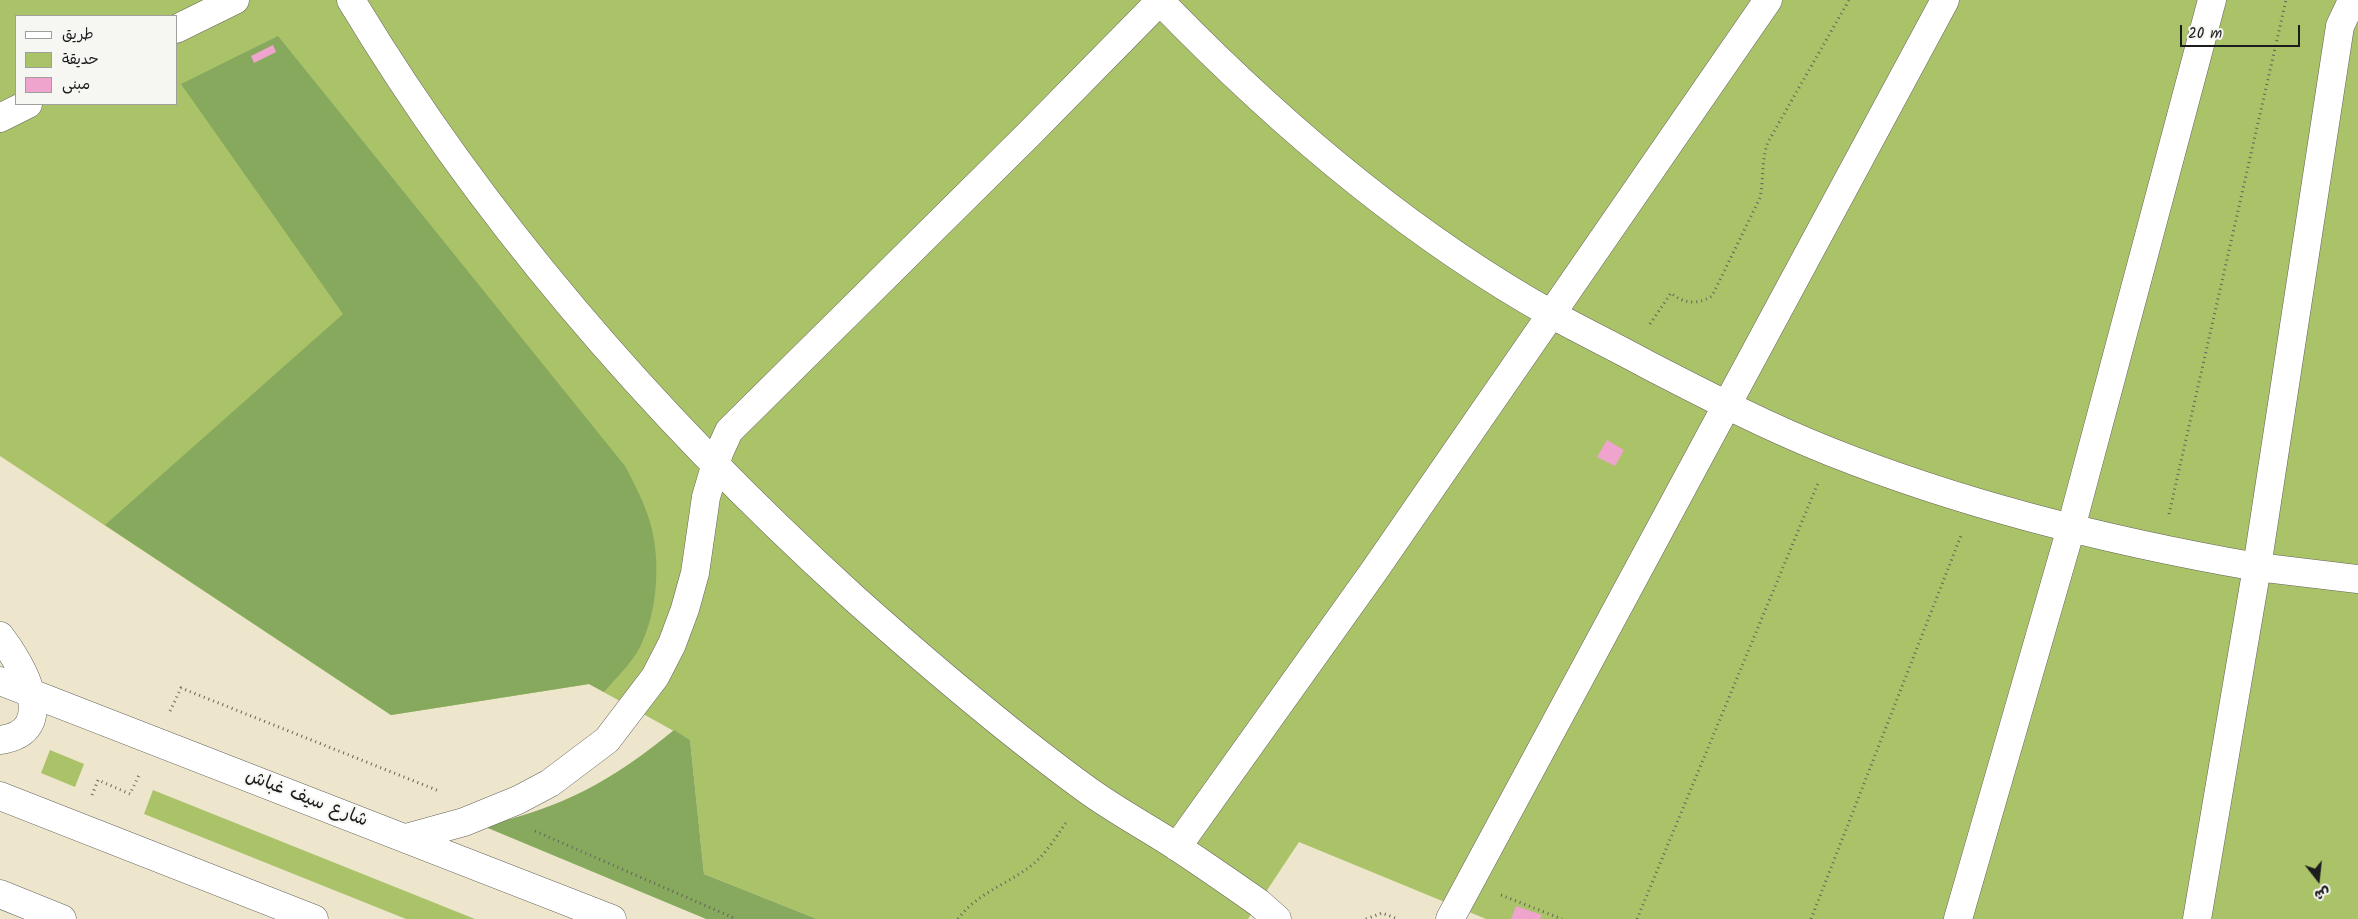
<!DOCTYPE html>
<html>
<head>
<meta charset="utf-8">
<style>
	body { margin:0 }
	#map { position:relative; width:2358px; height:919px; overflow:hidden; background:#ede6cd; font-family:Kalam,"Playpen Sans Arabic",sans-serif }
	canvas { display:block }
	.legend { position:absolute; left:15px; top:15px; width:162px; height:90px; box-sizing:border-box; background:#f6f6f2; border:1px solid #9f9f9c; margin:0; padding:6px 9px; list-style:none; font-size:15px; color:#1c1c1c }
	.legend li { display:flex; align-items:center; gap:10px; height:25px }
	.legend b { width:25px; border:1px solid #9f9f9c }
	.north { position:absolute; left:2293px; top:854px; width:50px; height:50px; -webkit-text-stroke:4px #f6f6f2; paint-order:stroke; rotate:164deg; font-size:14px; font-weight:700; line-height:20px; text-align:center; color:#1c1c1c }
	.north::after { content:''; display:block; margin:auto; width:18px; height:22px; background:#1c1c1c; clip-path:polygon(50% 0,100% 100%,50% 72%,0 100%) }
	.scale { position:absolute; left:2180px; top:25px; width:120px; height:22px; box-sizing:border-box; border:2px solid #1c1c1c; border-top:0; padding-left:6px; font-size:15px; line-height:18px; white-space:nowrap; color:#1c1c1c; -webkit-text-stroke:4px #f6f6f2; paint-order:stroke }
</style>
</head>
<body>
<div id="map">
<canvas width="2358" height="919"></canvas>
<ul class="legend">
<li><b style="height:6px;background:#fff"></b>طريق</li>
<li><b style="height:14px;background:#aac369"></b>حديقة</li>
<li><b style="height:14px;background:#efa4ce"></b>مبنى</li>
</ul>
<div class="north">ش</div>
<div class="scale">20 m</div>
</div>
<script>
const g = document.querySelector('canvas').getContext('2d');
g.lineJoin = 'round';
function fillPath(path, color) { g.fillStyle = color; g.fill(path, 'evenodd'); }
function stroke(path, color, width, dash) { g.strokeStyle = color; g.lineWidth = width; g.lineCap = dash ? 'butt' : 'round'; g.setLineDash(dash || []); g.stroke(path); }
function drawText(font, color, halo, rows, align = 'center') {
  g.font = font + ' Kalam,"Playpen Sans Arabic",sans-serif'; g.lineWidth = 4; g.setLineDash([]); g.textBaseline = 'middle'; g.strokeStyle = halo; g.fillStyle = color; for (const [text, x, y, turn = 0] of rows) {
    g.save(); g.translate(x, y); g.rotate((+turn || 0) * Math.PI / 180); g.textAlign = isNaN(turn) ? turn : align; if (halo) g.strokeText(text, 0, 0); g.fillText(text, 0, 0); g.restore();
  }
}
fillPath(new Path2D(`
	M0 0H2358V919H1486L1299 842 1248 919H817L704 874 690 740 589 684 391 715 0 456ZM16 16H176V104H16Z
	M50 750 84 764 75 787 41 773Z
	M153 790 475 919H406L144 814Z`), '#aac369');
fillPath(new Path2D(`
	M278 36 625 466C635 485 644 502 650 522 661 560 658 611 640 647 632 663 616 678 604 692L589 684 391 715 105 525 343 314 181 84Z
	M674 730 690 740 704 874 817 919H706L483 826C562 808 612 781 674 730Z`), '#87a95d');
fillPath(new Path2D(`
	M273 45 276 52 254 63 251 56Z
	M1607 440 1624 450 1615 466 1597 457Z
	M1516 906 1542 915 1540 919H1511Z`), '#efa4ce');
const minor = new Path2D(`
	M351 0C486 225 661 423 855 599 929 665 1005 730 1086 789 1112 808 1141 824 1168 841 1199 861 1229 882 1259 903L1277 919
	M1159 0C1274 119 1408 234 1553 315 1584 332 1617 348 1648 365 1708 396 1768 427 1831 452 1967 506 2113 542 2257 567L2197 919
	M2356 0 2349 7 2340 26 2257 567 2358 579
	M176 29 235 0
	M0 118 28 104
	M0 636C22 664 61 732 0 740
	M0 681 612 919
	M0 796 314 919
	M406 838 464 822 518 800 550 783 607 740 655 677 672 644 685 609 695 573 706 497 719 453 729 431 1029 134 1160 1
	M1177 847 1374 571 1768 0
	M0 894 62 919
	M1450 919 1945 0
	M1958 919 2071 528 2212 0`);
stroke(minor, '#65635a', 29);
stroke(new Path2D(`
	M1650 324 1671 293C1684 304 1697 305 1712 296L1760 198C1764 179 1761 161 1768 142L1849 0
	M2169 514 2286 0
	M170 711 181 688 439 791
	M92 795 98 780 130 794 140 773
	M535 831 736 919
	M1501 895 1562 919
	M958 919C977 893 1008 884 1032 865 1047 853 1057 835 1068 820
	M1366 919 1382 913 1398 919
	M1637 919 1818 483
	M1811 919 1962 533`), '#65635a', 3, [1, 4]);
stroke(minor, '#fff', 28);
drawText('18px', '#1c1c1c', '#f6f6f2', [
	["شارع سيف غباش",306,800,21]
]);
</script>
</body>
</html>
